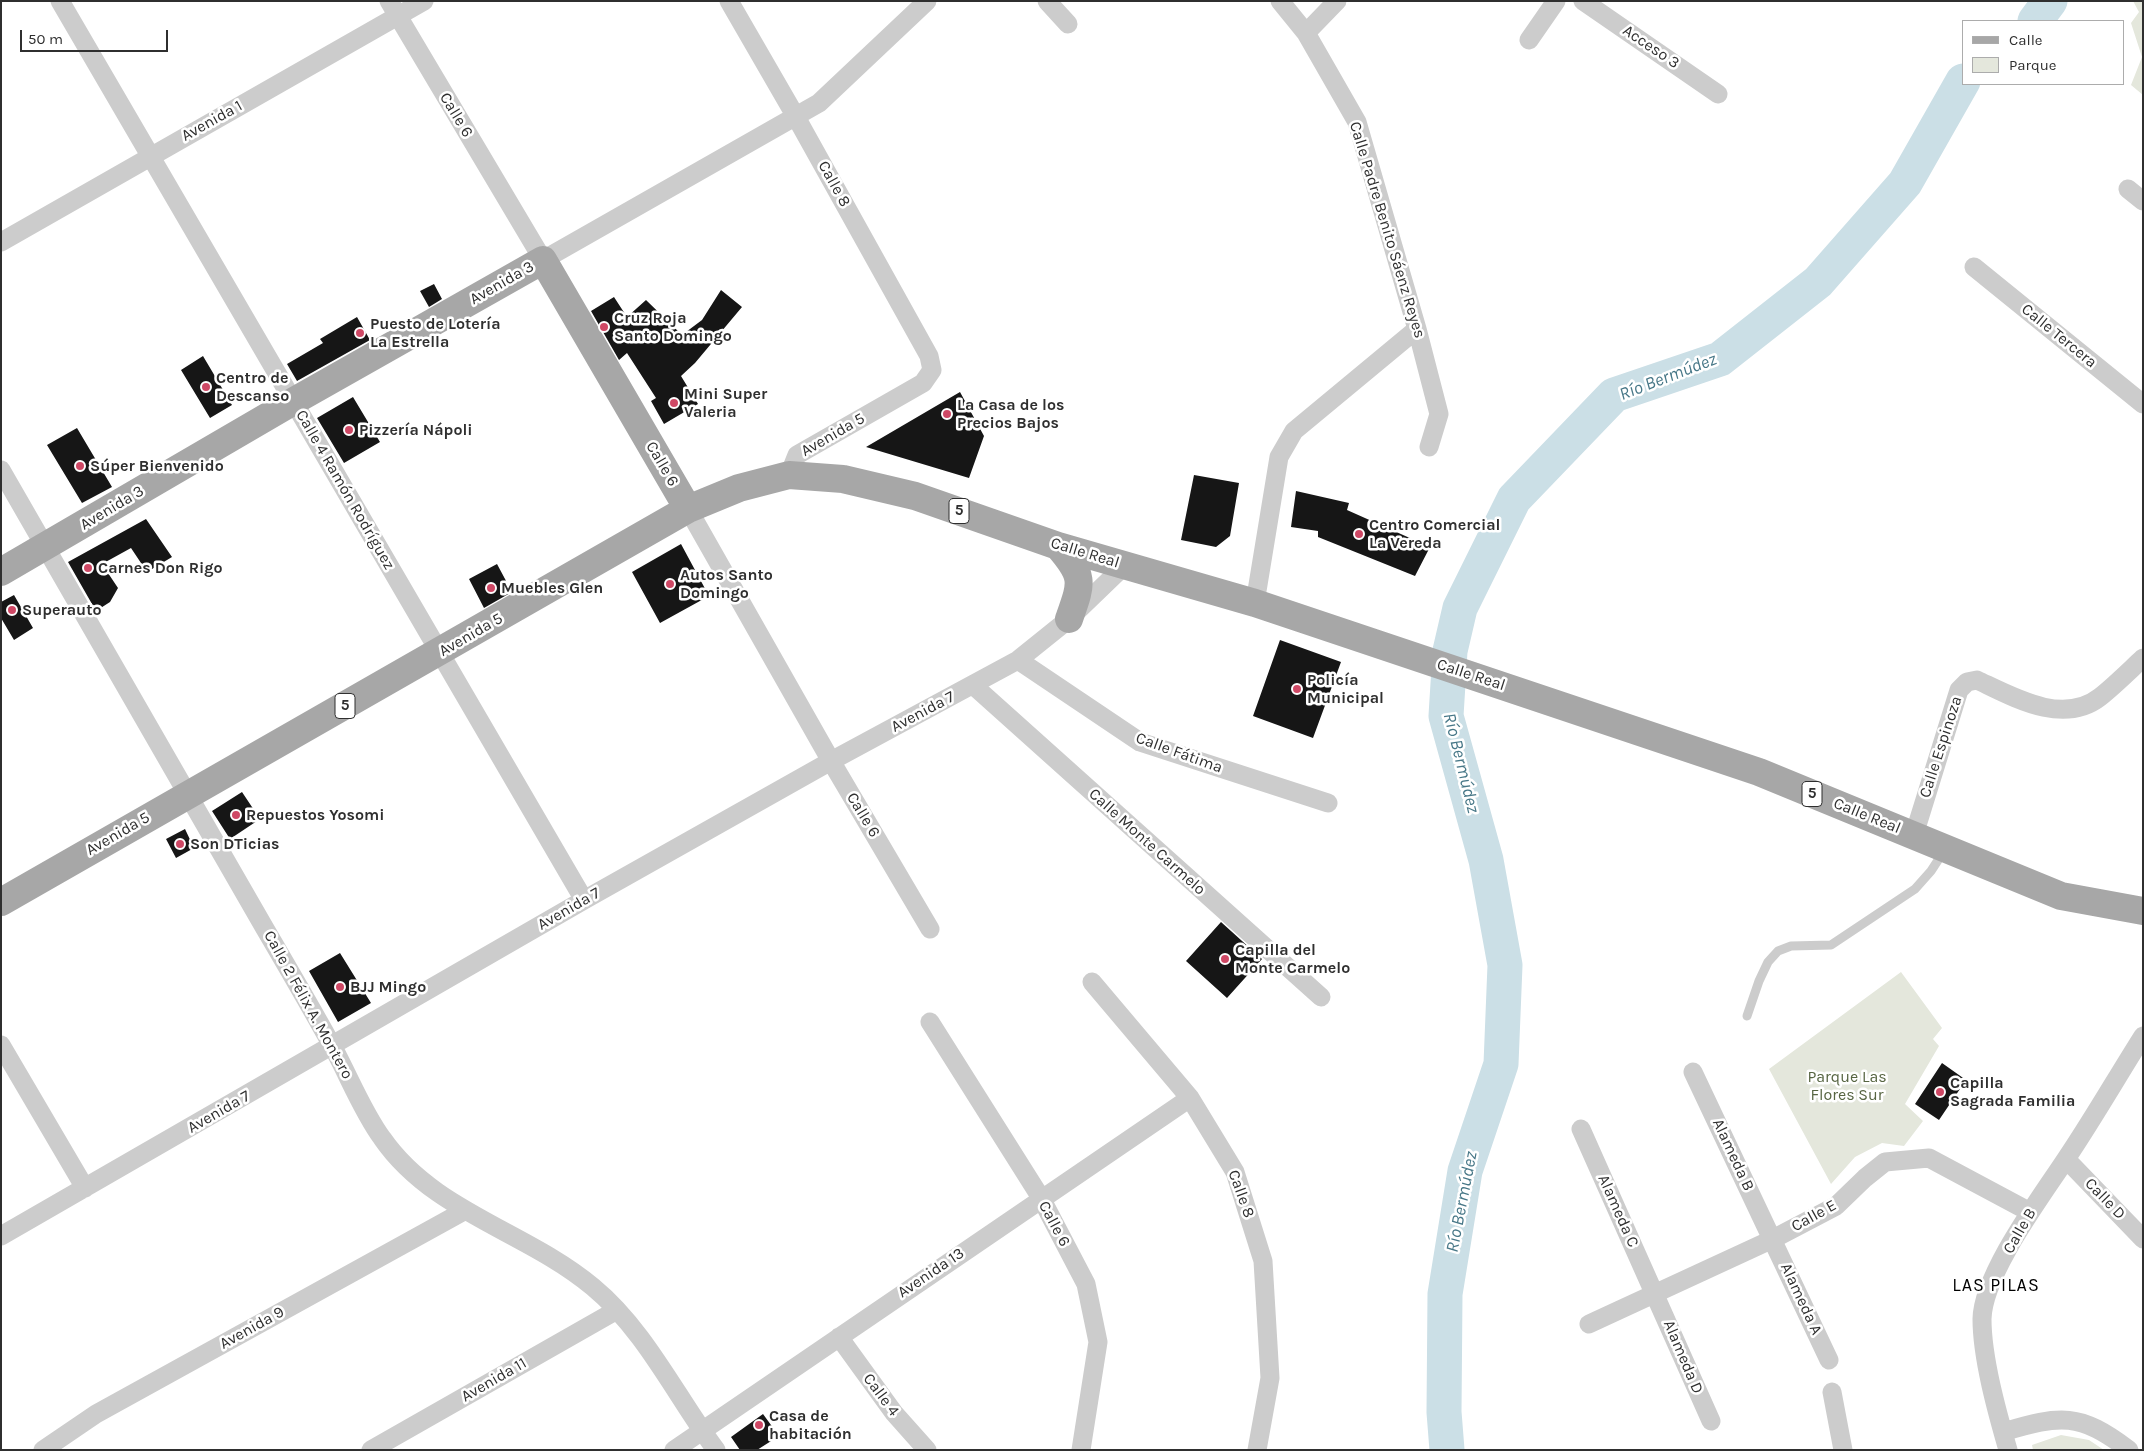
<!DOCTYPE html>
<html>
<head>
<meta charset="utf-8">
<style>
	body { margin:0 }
	#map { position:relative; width:2144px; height:1451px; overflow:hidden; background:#fff; font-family:Karla,sans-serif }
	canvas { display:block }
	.frame { position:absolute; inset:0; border:2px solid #2f2f2f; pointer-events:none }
	.legend { position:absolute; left:1962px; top:20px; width:162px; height:65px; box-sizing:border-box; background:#fff; border:1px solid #acacac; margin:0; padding:6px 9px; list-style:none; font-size:15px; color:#2f2f2f }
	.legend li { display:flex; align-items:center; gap:10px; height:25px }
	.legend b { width:25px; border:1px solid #acacac }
	.scale { position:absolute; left:20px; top:30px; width:148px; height:22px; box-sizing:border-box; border:2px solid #2f2f2f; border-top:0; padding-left:6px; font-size:15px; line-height:18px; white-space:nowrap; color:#2f2f2f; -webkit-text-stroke:4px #fff; paint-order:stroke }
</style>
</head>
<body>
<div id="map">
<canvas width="2144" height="1451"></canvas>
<div class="frame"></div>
<ul class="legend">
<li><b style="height:6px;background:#a7a7a7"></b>Calle</li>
<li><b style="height:14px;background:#e4e7dc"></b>Parque</li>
</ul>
<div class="scale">50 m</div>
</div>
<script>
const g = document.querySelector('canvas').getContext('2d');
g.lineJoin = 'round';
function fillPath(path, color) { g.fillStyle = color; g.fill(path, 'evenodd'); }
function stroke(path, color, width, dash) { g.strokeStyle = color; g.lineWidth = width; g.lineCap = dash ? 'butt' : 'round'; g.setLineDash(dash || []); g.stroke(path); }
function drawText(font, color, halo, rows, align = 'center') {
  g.font = font + ' Karla,sans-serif'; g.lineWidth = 5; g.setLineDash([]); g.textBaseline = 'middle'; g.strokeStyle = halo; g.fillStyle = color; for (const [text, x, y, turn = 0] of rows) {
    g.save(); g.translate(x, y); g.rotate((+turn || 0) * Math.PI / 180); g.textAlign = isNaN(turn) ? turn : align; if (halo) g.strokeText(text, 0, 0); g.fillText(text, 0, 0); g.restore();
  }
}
fillPath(new Path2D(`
	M2133 1H2143V95L2131 85 2142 57 2131 23 2139 12Z
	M1901 972 1942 1028 1933 1039 1939 1046 1905 1104 1923 1121 1904 1146 1882 1143 1855 1157 1831 1184 1769 1069Z
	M2061 1435 2089 1440 2104 1450H2033L2032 1445Z`), '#e4e7dc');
stroke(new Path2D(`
	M2035 21 2050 1
	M1447 1450 1444 1412 1445 1294 1465 1171 1501 1064 1505 965 1486 860 1446 716 1450 651 1460 608 1514 499 1614 395 1720 359 1818 282 1905 183 1963 81`), '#cbdfe6', 35);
fillPath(new Path2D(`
	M434 284 442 299 429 307 420 291Z
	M721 290 742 307 695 363 681 376 698 404 664 424 651 401 656 398 627 353 619 360 591 311 614 297 627 317 646 300 682 335 702 320Z
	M357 317 370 340 297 381 287 364 323 343 320 339Z
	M203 356 232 405 210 418 181 370Z
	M960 392 984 436 969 478 866 447Z
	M353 397 380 442 344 463 317 418Z
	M77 428 112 487 82 503 47 445Z
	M1194 475 1239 483 1230 536 1216 547 1181 540Z
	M1296 491 1349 503 1347 510 1430 547 1415 576 1318 537V531L1291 527Z
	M146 519 172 557 147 572 131 548 102 564 118 588 110 602 96 611 68 562Z
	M681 544 709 596 660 623 632 572Z
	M497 564 512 592 484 608 469 579Z
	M14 595 33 628 14 640 1 618V602Z
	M1280 640 1341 662 1313 738 1253 716Z
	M242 792 260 819 230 839 212 811Z
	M185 829 194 848 176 858 166 839Z
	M1221 922 1262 959 1227 998 1186 961Z
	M340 953 371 1003 338 1022 309 971Z
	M1942 1063 1966 1080 1939 1120 1915 1104Z
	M763 1414 779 1436 757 1450H740L731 1437Z`), '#161616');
stroke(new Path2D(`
	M1747 1016 1759 981 1768 962 1778 951 1791 946 1831 945 1915 889 1931 871 1944 851`), '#ccc', 9);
stroke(new Path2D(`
	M60 1 584 900
	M389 1 543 260 819 103 927 1
	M729 1 796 117 929 356 932 370 923 383 797 455 789 475
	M1047 1 1068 24
	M1280 1 1306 33 1357 122 1417 329 1439 414 1429 447
	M1583 1 1718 94
	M1306 33 1337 1
	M1529 40 1556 1
	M2128 189 2143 201
	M1 242 424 1
	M1974 267 2143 404
	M1 470C89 622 177 774 264 927 288 968 312 1009 335 1051 350 1079 363 1112 382 1138 433 1212 526 1231 593 1287 645 1330 676 1396 716 1450
	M688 509 831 761 930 929
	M1255 603 1279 457 1294 431 1417 329
	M1018 660 1140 742 1328 803
	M974 686 1321 997
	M1914 835 1959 690 1967 682 1977 680C2013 697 2063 726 2100 697 2115 685 2129 671 2143 658
	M1092 982 1190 1098 1235 1172 1263 1261 1270 1378 1257 1450
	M930 1022 1041 1198 1086 1284 1098 1342 1081 1450
	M1 1045 85 1188
	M1693 1072 1829 1360
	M1581 1129 1711 1421
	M2066 1159 2143 1239
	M1 1236 584 900 831 761 1018 660 1069 619 1124 566
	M1589 1324 1773 1239 1836 1206 1865 1178 1885 1162 1929 1158 2030 1212
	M839 1337 894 1413 927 1450
	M1832 1392 1843 1450
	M2003 1432C2061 1415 2079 1412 2129 1450
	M43 1450 96 1414 464 1211
	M371 1450 617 1310
	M674 1450 1190 1098
	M2008 1450C1997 1412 1982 1358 1982 1319 1983 1274 2041 1197 2066 1159 2093 1119 2117 1077 2143 1036`), '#ccc', 19);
stroke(new Path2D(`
	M1058 546C1085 577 1082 582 1069 619
	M1 572 294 401 543 260 688 509
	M1 902 688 509 739 488 789 475 843 479 915 496 1058 546 1255 603 1759 772 2061 896 2143 911`), '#a7a7a7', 28);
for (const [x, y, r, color] of [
	[604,327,5,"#cf4865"],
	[360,333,5,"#cf4865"],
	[206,387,5,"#cf4865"],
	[674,403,5,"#cf4865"],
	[947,414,5,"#cf4865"],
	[349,430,5,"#cf4865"],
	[80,466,5,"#cf4865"],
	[1359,534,5,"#cf4865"],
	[88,568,5,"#cf4865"],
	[670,584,5,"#cf4865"],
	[491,588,5,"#cf4865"],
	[12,610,5,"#cf4865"],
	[1297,689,5,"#cf4865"],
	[236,815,5,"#cf4865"],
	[180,844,5,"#cf4865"],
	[1225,959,5,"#cf4865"],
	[340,987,5,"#cf4865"],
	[1940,1092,5,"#cf4865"],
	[759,1425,5,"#cf4865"]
]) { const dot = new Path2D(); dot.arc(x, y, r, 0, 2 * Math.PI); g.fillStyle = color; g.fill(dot); stroke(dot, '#fff', 2); }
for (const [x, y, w] of [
	[959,511,20],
	[345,706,20],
	[1812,794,20]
]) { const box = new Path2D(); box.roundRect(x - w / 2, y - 12.5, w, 25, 4); g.fillStyle = '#fff'; g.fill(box); stroke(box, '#2f2f2f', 1); }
drawText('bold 15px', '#2f2f2f', null, [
	["5",959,511],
	["5",345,706],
	["5",1812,794]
]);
drawText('16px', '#2f2f2f', '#fff', [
	["Acceso 3",1651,47,34],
	["Calle 6",456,115,59],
	["Avenida 1",212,121,-29],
	["Calle 8",834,184,61],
	["Calle Padre Benito Sáenz Reyes",1387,230,73],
	["Avenida 3",502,283,-30],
	["Calle Tercera",2059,336,39],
	["Avenida 5",833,435,-30],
	["Calle 6",662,464,60],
	["Calle 4 Ramón Rodríguez",345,490,60],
	["Avenida 3",112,508,-31],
	["Calle Real",1085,553,17],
	["Avenida 5",471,635,-30],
	["Calle Real",1471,675,18],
	["Avenida 7",923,712,-28],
	["Calle Espinoza",1941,747,-72],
	["Calle Fátima",1179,753,20],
	["Calle 6",863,815,59],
	["Calle Real",1867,816,22],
	["Avenida 5",118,834,-30],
	["Calle Monte Carmelo",1147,842,42],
	["Avenida 7",569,909,-30],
	["Calle 2 Félix A. Montero",308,1005,61],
	["Avenida 7",219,1112,-30],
	["Alameda B",1733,1155,65],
	["Calle 8",1241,1194,70],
	["Calle D",2105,1199,46],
	["Alameda C",1618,1211,66],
	["Calle E",1814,1216,-29],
	["Calle 6",1054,1224,62],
	["Calle B",2020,1231,-60],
	["Avenida 13",931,1273,-34],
	["Alameda A",1801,1299,65],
	["Avenida 9",252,1328,-29],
	["Alameda D",1683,1357,67],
	["Avenida 11",494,1380,-30],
	["Calle 4",881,1395,53]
]);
drawText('bold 16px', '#2f2f2f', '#fff', [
	["Cruz Roja",614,318],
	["Santo Domingo",614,336],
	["Puesto de Lotería",370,324],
	["La Estrella",370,342],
	["Centro de",216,378],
	["Descanso",216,396],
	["Mini Super",684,394],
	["Valeria",684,412],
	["La Casa de los",957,405],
	["Precios Bajos",957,423],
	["Pizzería Nápoli",359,430],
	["Súper Bienvenido",90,466],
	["Centro Comercial",1369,525],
	["La Vereda",1369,543],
	["Carnes Don Rigo",98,568],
	["Autos Santo",680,575],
	["Domingo",680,593],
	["Muebles Glen",501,588],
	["Superauto",22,610],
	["Policía",1307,680],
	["Municipal",1307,698],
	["Repuestos Yosomi",246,815],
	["Son DTicias",190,844],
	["Capilla del",1235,950],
	["Monte Carmelo",1235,968],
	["BJJ Mingo",350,987],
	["Capilla",1950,1083],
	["Sagrada Familia",1950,1101],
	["Casa de",769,1416],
	["habitación",769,1434]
], 'left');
drawText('16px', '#576542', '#fff', [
	["Parque Las",1847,1077],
	["Flores Sur",1847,1095]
]);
drawText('italic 18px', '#477787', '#fff', [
	["Río Bermúdez",1668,377,-21],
	["Río Bermúdez",1461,763,76],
	["Río Bermúdez",1462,1202,-79]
]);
g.letterSpacing = '1px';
drawText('18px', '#000', '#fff', [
	["LAS PILAS",1996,1286]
]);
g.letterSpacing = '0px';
</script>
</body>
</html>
